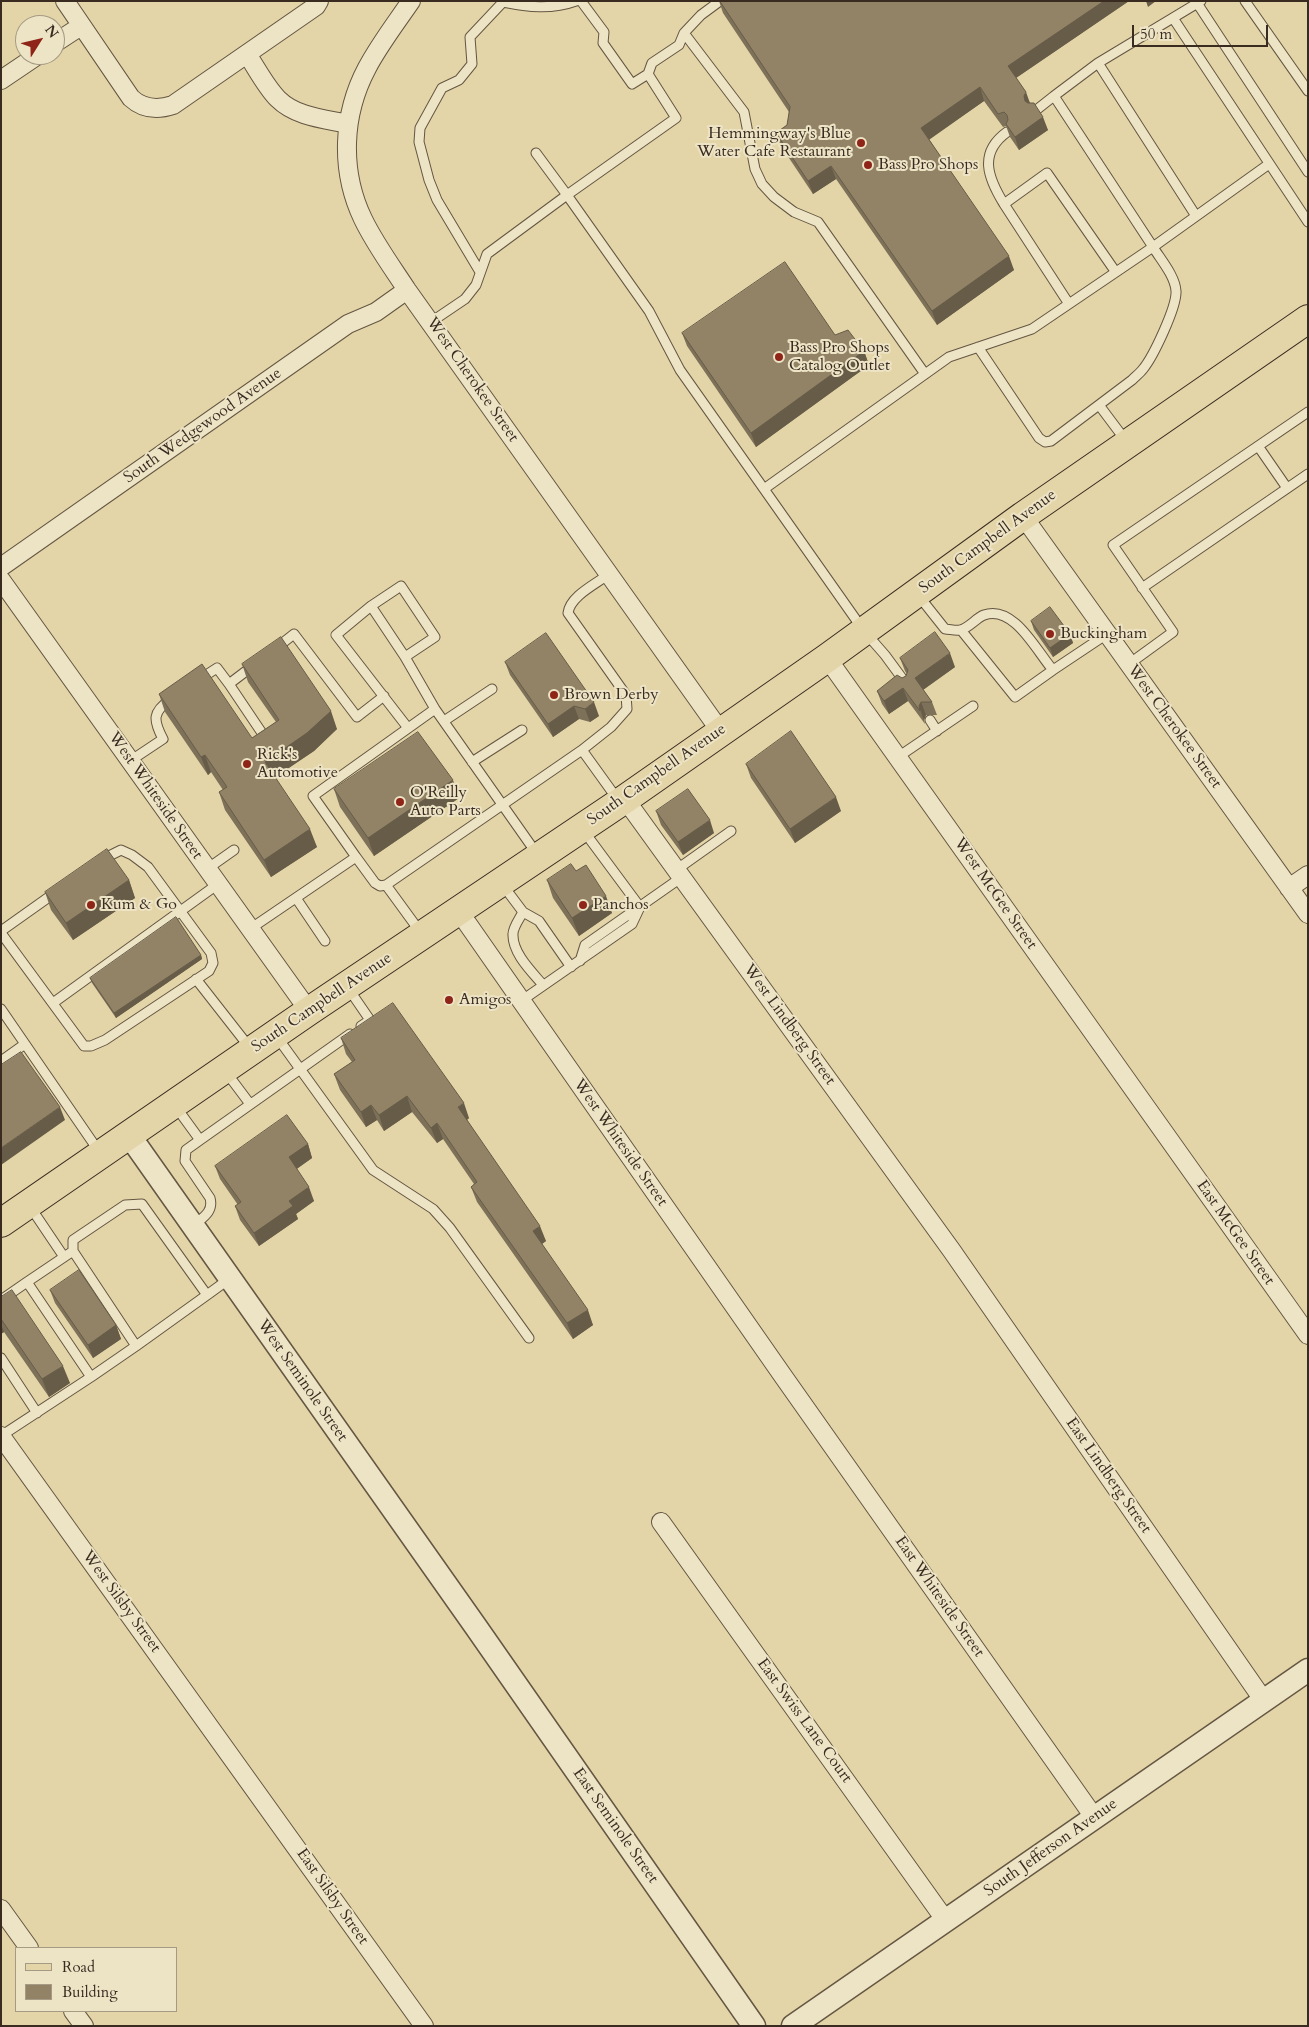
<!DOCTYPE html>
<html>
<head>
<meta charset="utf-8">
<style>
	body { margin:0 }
	#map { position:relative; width:1309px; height:2027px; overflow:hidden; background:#e3d5a7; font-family:Cardo,serif }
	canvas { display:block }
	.frame { position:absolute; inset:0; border:2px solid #3a2b21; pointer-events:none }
	.legend { position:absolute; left:15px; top:1947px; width:162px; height:65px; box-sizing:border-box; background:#ede4c6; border:1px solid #a59a84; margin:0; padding:6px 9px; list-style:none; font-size:15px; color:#3a2b21 }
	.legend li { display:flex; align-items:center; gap:10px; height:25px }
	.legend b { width:25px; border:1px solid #a59a84 }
	.north { position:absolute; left:15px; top:15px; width:50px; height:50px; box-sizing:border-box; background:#ede4c6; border:1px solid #a59a84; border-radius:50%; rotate:54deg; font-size:14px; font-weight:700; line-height:20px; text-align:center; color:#3a2b21 }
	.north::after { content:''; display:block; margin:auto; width:18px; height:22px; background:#8f2418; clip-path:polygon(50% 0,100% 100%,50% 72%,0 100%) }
	.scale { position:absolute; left:1132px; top:25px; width:136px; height:22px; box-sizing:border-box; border:2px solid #3a2b21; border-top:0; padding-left:6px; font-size:15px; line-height:18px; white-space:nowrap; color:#3a2b21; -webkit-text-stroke:4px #ede4c6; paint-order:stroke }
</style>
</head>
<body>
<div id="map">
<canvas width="1309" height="2027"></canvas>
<div class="frame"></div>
<ul class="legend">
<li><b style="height:6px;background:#e3d5a7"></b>Road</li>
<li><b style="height:14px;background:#928367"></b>Building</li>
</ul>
<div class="north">N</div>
<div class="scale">50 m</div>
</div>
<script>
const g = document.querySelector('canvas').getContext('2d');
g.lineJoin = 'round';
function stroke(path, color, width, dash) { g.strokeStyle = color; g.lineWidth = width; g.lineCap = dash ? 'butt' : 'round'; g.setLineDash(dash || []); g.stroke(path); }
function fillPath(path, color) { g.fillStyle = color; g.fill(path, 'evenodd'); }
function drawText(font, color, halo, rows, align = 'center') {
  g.font = font + ' Cardo,serif'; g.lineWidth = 4; g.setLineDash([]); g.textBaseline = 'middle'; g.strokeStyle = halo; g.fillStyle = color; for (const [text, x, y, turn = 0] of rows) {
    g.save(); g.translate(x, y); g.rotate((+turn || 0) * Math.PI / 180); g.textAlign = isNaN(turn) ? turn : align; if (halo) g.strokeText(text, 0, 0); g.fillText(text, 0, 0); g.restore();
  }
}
const service = new Path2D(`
	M581 1 604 32 603 43 632 84 648 74 652 63 679 45 684 33 744 112 755 169 762 184 774 197 794 212 818 222 925 374
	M1245 1 1308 91
	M1197 3 1308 172
	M1173 18 1308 222
	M684 33 701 15 720 1
	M1098 63 1196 216
	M1035 111 1054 96
	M536 153 567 195 676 118 648 74
	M1004 204C988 178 978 153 1007 132
	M480 272 437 200 429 180 419 142 420 128 442 88 459 80 472 64 470 37 503 2C528 7 551 10 576 1
	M1069 304 1004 204 1047 173 1115 271
	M431 322 465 299 476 285 487 254 567 195 649 311 680 370 764 489
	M978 347 1039 438 1045 442 1051 441 1132 380C1136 376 1140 373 1143 369 1153 357 1177 307 1176 291 1175 276 1161 260 1153 247L1269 164
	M1099 405 1126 441
	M1258 446 1287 488
	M1142 588 1308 474
	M918 595 945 629C949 629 956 631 960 630 969 628 976 618 984 615 1014 604 1037 652 1053 670L1107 634
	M371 606 336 635 408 728
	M961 630 1015 697 1053 670
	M275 649 294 634 357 717 384 696
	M405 657 435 637 401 586 371 606 405 657 435 709
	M1129 664 1173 632 1113 545 1308 412
	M200 679 217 668 229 684 254 665
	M229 684 266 739
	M907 685 885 655 864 631 764 489 949 357 1032 329 1153 247 1054 96 1098 63 1201 1
	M930 720 937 731
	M444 721 492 689
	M582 750 611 727 627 709 626 695 568 613C570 596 596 584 609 574
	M898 757 973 706
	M130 761 163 739C153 720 152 712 171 699
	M472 762 522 730
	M356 857 313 796 435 709 537 854
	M207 869 234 850
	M676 870 731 831
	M502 884 523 912 539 921 571 967
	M386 885 421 933
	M296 898 325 941
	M523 912C520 918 513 927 513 934 512 953 532 972 543 985
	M250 929 356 857 375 883 380 886 386 885 582 750 618 800
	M1 931 56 892
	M1 933 84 1046H91L105 1040 209 971 213 963 211 953 148 867 132 855 121 850 101 860
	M580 961 585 945 682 877
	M196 979 250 1048
	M348 988 370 1020 361 1026
	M521 1001 632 924 640 907 583 830
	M53 1003 218 884
	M1 1009 100 1153
	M277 1037 373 1170 433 1209 450 1228 529 1338
	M1 1061 25 1044
	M226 1072 250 1104
	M176 1107 200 1140 350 1034
	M29 1205 64 1257
	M193 1226C202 1218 214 1212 210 1198L185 1161 186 1150 200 1140
	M73 1251V1240L125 1205 142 1204 207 1295 136 1346
	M27 1282 73 1251 136 1346 91 1377
	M207 1295 229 1279
	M1 1300 27 1282 91 1377 1 1436
	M1 1358 37 1413`);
const minor = new Path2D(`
	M65 1 131 98C143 109 158 110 173 105L316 6 319 1
	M411 1C396 23 379 45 367 68 342 115 340 171 363 219 375 244 392 267 407 290L721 732
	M55 43 81 26
	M247 54C257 69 266 87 278 99 296 117 325 119 348 124
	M1 80 38 55
	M1023 516 1308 914
	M1 567 348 324 376 312 407 290
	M1 580 309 1011
	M827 658 1308 1335
	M625 799 952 1251 1264 1701
	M1289 888 1308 875
	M458 910 783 1376 1094 1817
	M1 1436 424 2026
	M661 1522 946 1921
	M1 1909 29 1948
	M73 2011 84 2026`);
const tertiary = new Path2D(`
	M129 1135 476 1627 754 2026
	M793 2026 1308 1670`);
const primary = new Path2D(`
	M1 1223 309 1011 625 799 827 658 1023 516 1308 319`);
stroke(service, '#645642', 11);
stroke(minor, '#645642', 20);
stroke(tertiary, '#645642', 25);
stroke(primary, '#3a2b21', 30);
stroke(service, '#ede4c6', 9);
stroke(minor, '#ede4c6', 18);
stroke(tertiary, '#ede4c6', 22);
stroke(primary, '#e3d5a7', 28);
fillPath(new Path2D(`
	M719 1H1129L1016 78 1030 103 1048 130 1019 150 1010 137 1006 126 1003 127 984 101 929 139 1014 270 937 325 836 179 813 194 781 146 776 133 787 125 789 112 723 13Z
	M682 333 835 335 864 351 869 365 756 447 687 346Z
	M1031 621 1070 634 1073 643 1053 657 1034 630Z
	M900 658 955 667 923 690 932 702 937 715H926L924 720 925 724 908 701 889 714 882 704 877 691 906 676 907 674 905 671Z
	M505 662 599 716 590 722 579 719 553 737 510 675Z
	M242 664 337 729 314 751 275 777 317 847 271 877 225 810 219 792 223 790 211 772 208 775 165 712 159 694 252 738 276 722 248 682Z
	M746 764 841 811 795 843 751 778Z
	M334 789 459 798 374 856 340 807Z
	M656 811 714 833 683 855 661 825Z
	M576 871 612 913 579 936 553 898 547 880Z
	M129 880 135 898 73 940 51 910 45 892Z
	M201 955 202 959 116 1018 92 983 90 978Z
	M341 1038 469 1118 467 1120 546 1241 542 1244 593 1325 573 1339 477 1202 471 1187 474 1184 443 1139 437 1143 412 1112 384 1131 377 1120 366 1127 340 1090 334 1074 352 1062 346 1054Z
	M308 1144 312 1158 296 1169 314 1201 296 1214 298 1219 259 1246 240 1220 235 1206 238 1205 220 1179 215 1166Z
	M50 1290 116 1325 121 1339 93 1358 55 1303Z
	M1 1297 70 1383 49 1397 4 1332 1 1334Z`), '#7e7159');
fillPath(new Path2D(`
	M1104 1H1129L1013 80 1008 66Z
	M1146 1H1156L1148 7Z
	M980 87 984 101 926 142 921 128Z
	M1026 92 1031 106 1025 101 1024 96Z
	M1043 117 1048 130 1019 150 1015 137Z
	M831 166 836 179 813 194 808 181Z
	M1009 256 1014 270 937 325 932 311Z
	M864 351 869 365 756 447 751 433Z
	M1070 634 1073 643 1053 657 1050 648Z
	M950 653 955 667 920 692 915 678Z
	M903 688 908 701 889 714 884 701Z
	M594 702 599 716 590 722 585 709Z
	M921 702 926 715 924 720 925 724 919 706Z
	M574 706 579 719 553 737 548 724Z
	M331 711 337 729 314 751 271 780 265 762Z
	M205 755 211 772 208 775 201 757Z
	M453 780 459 798 374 856 368 838Z
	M836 797 841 811 795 843 790 829Z
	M710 820 714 833 683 855 678 842Z
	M310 829 317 847 271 877 264 860Z
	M129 880 135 898 73 940 66 923Z
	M606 896 612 913 579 936 572 918Z
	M201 955 202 959 116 1018 114 1013Z
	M407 1096 412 1112 384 1131 379 1115Z
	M464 1103 469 1118 463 1123 458 1107Z
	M371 1105 377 1120 366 1127 361 1112Z
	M60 1107 65 1120 1 1165V1148Z
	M437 1123 443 1139 437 1143 431 1128Z
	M308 1144 312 1158 294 1171 289 1157Z
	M309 1187 314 1201 296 1214 298 1219 259 1246 254 1233 289 1201Z
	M540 1226 546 1241 539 1246 533 1231Z
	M588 1310 593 1325 573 1339 567 1323Z
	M1 1324 4 1332 1 1334Z
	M116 1325 121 1339 93 1358 88 1345Z
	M63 1366 70 1383 49 1397 42 1379Z`), '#665c48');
const building = new Path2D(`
	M720 1H1104L1008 66 1026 92 1024 96 1025 101 1028 103H1034L1043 117 1015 137 1006 124 1008 120 1007 115 1004 112 998 114 980 87 921 128 1009 256 932 311 831 166 808 181 776 133 787 125 790 107Z
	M785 262 835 335 848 330 864 351 751 433 682 333Z
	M1050 607 1070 634 1050 648 1031 621Z
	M935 632 950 653 915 678 932 702H921L919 706 920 711 903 688 884 701 877 691 897 675 902 678 906 676 908 670 900 658Z
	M546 633 594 702 585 709 574 706 548 724 505 662Z
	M281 637 331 711 307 733 265 762 310 829 264 860 219 792 227 787 205 755 201 757 159 694 202 664 252 738 279 720 242 664Z
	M791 731 836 797 790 829 746 764Z
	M418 732 453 780 368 838 334 789Z
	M688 789 710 820 678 842 656 811Z
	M107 849 129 880 66 923 45 892Z
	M571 864 576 871 586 865 606 896 572 918 547 880Z
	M176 917 201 955 114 1013 90 978Z
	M393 1003 464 1103 458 1107 540 1226 533 1231 588 1310 567 1323 471 1187 477 1182 437 1123 431 1128 407 1096 379 1115 371 1105 361 1112 334 1074 355 1060 341 1038Z
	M21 1052 60 1107 1 1148V1065Z
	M287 1115 308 1144 289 1157 309 1187 289 1201 293 1206 254 1233 235 1206 241 1202 215 1166Z
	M79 1270 116 1325 88 1345 50 1290Z
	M12 1290 63 1366 42 1379 1 1319V1297Z`);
fillPath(building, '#928367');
stroke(building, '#665c48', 1);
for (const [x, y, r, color] of [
	[861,143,5,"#8f2418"],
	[868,165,5,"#8f2418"],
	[779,357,5,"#8f2418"],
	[1050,634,5,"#8f2418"],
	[554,695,5,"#8f2418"],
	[247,764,5,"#8f2418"],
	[400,802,5,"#8f2418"],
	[91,905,5,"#8f2418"],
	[583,905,5,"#8f2418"],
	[449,1000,5,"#8f2418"]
]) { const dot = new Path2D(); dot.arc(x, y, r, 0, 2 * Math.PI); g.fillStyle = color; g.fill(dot); stroke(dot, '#ede4c6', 2); }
drawText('16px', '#3a2b21', '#ede4c6', [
	["Hemmingway's Blue",851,134,"right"],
	["Water Cafe Restaurant",851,152,"right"],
	["Bass Pro Shops",878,165],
	["Bass Pro Shops",789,348],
	["Catalog Outlet",789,366],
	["Buckingham",1060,634],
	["Brown Derby",564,695],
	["Rick's",257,755],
	["Automotive",257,773],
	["O'Reilly",410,793],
	["Auto Parts",410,811],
	["Kum & Go",101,905],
	["Panchos",593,905],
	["Amigos",459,1000]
], 'left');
drawText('16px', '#3a2b21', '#ede4c6', [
	["West Cherokee Street",472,380,55],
	["South Wedgewood Avenue",203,426,-35],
	["South Campbell Avenue",988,542,-36],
	["West Cherokee Street",1174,727,54],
	["South Campbell Avenue",657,775,-35],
	["West Whiteside Street",155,796,55],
	["West McGee Street",995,894,55],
	["South Campbell Avenue",322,1003,-34],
	["West Lindberg Street",789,1025,54],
	["West Whiteside Street",620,1143,55],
	["East McGee Street",1235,1233,55],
	["West Seminole Street",302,1381,55],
	["East Lindberg Street",1108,1476,55],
	["East Whiteside Street",939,1597,55],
	["West Silsby Street",121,1602,54],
	["East Swiss Lane Court",804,1721,54],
	["East Seminole Street",615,1826,55],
	["South Jefferson Avenue",1051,1848,-35],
	["East Silsby Street",332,1897,55]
]);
</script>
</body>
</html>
